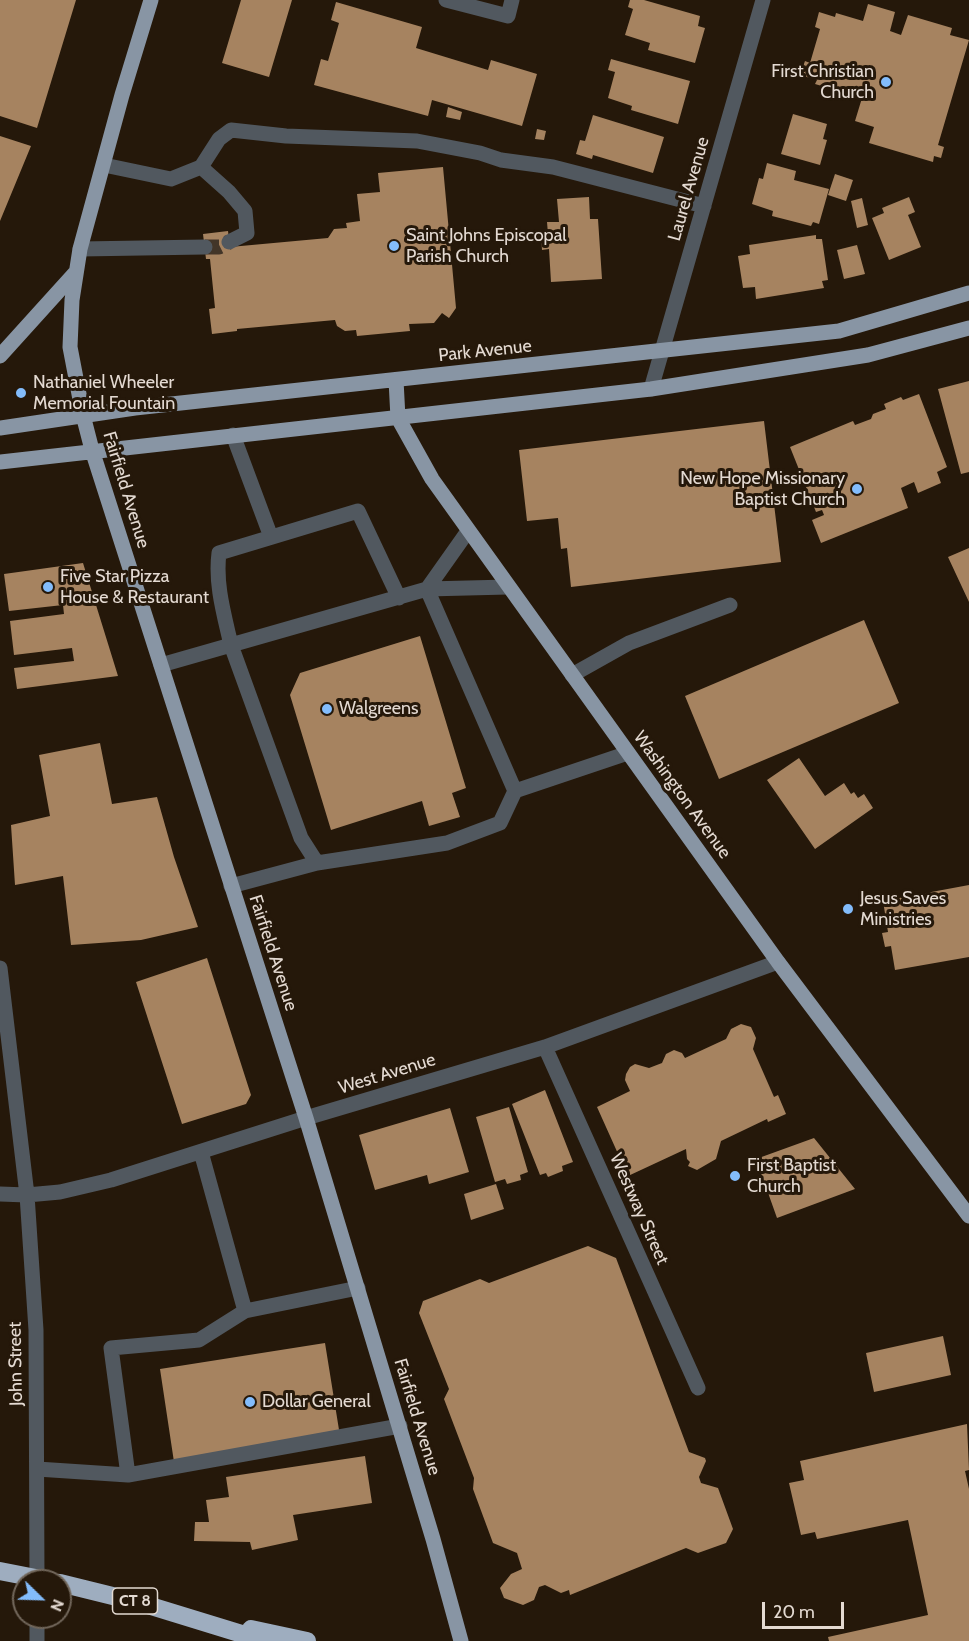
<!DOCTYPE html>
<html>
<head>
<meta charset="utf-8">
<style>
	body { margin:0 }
	#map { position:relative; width:969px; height:1641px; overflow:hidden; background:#25180a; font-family:Cabin,sans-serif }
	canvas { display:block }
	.north { position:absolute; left:12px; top:1569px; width:60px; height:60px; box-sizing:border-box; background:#25180a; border:2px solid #71665a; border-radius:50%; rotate:113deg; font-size:16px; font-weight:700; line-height:24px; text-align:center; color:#e4dad2 }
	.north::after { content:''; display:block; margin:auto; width:21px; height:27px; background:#83bcfb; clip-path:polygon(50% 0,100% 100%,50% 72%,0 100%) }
	.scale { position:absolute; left:762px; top:1602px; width:82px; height:27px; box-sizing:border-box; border:3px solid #e4dad2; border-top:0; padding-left:8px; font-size:18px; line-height:21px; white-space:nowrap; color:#e4dad2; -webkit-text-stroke:4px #25180a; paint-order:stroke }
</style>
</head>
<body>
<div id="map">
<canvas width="969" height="1641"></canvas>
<div class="north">N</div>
<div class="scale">20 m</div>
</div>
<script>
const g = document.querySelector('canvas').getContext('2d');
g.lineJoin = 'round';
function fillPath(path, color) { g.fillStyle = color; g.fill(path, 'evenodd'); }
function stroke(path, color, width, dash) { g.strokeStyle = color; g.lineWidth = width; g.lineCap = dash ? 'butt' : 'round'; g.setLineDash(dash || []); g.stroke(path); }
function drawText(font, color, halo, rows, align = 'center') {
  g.font = font + ' Cabin,sans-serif'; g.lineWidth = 6; g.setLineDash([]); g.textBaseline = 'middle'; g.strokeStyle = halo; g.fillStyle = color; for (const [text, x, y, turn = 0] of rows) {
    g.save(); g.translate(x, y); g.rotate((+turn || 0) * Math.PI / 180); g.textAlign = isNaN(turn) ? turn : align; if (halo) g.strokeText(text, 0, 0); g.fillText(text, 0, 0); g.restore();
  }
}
fillPath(new Path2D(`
	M0 0H76L37 128 0 116Z
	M241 0H292L269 77 222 63Z
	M630 0H644L700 16 698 26 705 28 695 63 648 50 650 43 625 35 633 9 628 7Z
	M336 2 422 27 416 48 488 70 491 60 537 74 522 126 432 100 428 116 314 85 321 59 328 61 339 23 331 20Z
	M868 4 895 12 890 31 901 35 908 15 952 28 950 35 969 40 938 145 944 147 941 158 934 156 933 162 869 143 874 127 855 121 862 98 815 84 817 80 800 75 805 61 810 63 820 29 815 27 819 12 835 17 836 13 863 21Z
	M611 59 690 81 678 124 631 110 632 106 608 98 615 72 608 70Z
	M448 107 462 112 460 120 446 117Z
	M793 114 827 124 823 139 827 140 820 165 781 154Z
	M593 115 664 137 653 173 593 155 592 159 576 154 580 140 585 141Z
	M537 129 546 131 544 140 535 139Z
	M0 136 31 146 0 221Z
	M767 163 796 171 794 180 829 189 819 224 813 222 811 226 772 216 773 211 752 204 759 178 763 179Z
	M443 167 456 308 449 318 442 313 434 323 409 324 410 331 357 336 356 330 345 331 337 326 335 320 237 329V331L212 334 209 309 215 308 210 259H206L203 234 228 231 230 247 328 238 334 229 347 228 346 223 360 221 357 194 380 192 378 173Z
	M835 174 853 180 846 201 828 195Z
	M589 197 590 219H598L602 279 551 282 549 249 542 250 541 234H548L547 222H559L557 199Z
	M909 197 915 212 908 215 921 247 889 260 872 218 884 213 882 208Z
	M862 198 868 225 857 228 851 201Z
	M816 235V239H822L828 280 822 281 824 288 756 299 755 287 743 288 738 256 750 254 749 245Z
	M857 245 865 274 844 279 837 250Z
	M969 381V472L961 474 938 389Z
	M919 394 947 467 937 472 941 483 918 493 914 482 901 488 908 508 821 543 812 520 824 515 822 510 816 512 790 447 853 421 855 425 871 419 873 414 886 409 884 404 901 397 903 400Z
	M764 421 781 562 571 587 567 548 561 549 558 518 527 521 519 450Z
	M969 548V602L948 557Z
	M83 563 118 676 17 689 14 668 74 661 72 648 14 655 10 621 64 614 63 605 9 611 4 574Z
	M864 620 899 703 719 779 685 696Z
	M420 636 466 788 452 793 460 817 429 826 422 801 331 830 290 695 300 673Z
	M100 743 112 804 157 797 174 857 198 927 141 940 71 945 63 876 15 885 11 825 50 816 39 755Z
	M799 758 825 796 844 783 851 794 854 792 858 798 864 794 873 808 815 849 767 780Z
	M969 885V957L895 970 891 946 885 947 882 933 888 932 883 901Z
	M207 958 251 1095 246 1104 182 1124 136 982Z
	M741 1024 751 1027 756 1038 753 1049 774 1097 778 1095 786 1114 768 1122 767 1119 721 1141 716 1159 697 1170 688 1166 690 1162 687 1159 686 1149 628 1176 597 1107 630 1091 625 1080 626 1074 630 1067 635 1064 649 1068 662 1063 666 1054 674 1050 682 1053 685 1058 726 1039 731 1029Z
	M545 1090 573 1162 562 1166 563 1171 548 1177 546 1173 540 1175 512 1104Z
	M509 1107 528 1172 520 1175 521 1180 507 1184 505 1179 495 1182 476 1117Z
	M450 1108 469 1172 429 1184 427 1175 375 1190 359 1135Z
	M814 1138 855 1189 777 1218 756 1159Z
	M496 1184 504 1209 471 1220 464 1194Z
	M588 1246 616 1258 689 1452 705 1458 706 1461 699 1477 701 1483 718 1488 733 1529 726 1543 698 1553 686 1548 570 1595 569 1590 561 1593 545 1585 539 1587 534 1600 523 1605 504 1598 500 1588 511 1574 522 1569 517 1553 493 1543 473 1489 474 1478 444 1399 449 1389 419 1313 423 1301 480 1279 489 1283Z
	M943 1336 951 1375 874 1392 866 1353Z
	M325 1343 340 1436 174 1462 160 1369Z
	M967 1424 969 1470 965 1471 969 1489V1641H829L828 1637 928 1615 908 1520 817 1539 815 1532 801 1535 789 1483 804 1480 800 1461Z
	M365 1456 372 1503 293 1515 298 1540 252 1550 250 1542 194 1541 195 1522H209L206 1500 229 1497 226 1477Z`), '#a68360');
stroke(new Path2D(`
	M205 247H219L229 242`), '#423528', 15, [15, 8]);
stroke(new Path2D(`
	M446 0 508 16 512 0
	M104 165 171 179 201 167 219 139 231 130 286 136 417 141 480 153 501 160 553 167 704 206
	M201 167 229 192 245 211 247 233 229 242
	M80 249 205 247
	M651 389 763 0
	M233 435 271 537
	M427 589 515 791
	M427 589 468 531
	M161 665 231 645C224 614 215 584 219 553L358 511 399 598
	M572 675 629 643 730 605
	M317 863 301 838 231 645 427 589 508 587
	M231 886 317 863 447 843 500 823 515 791 628 753
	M0 968 27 1195 36 1330 37 1581
	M545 1047 698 1388
	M201 1152 245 1311 358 1288
	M0 1194 27 1195 60 1192 111 1180 306 1118 545 1047 778 962
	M37 1469 128 1475 400 1426
	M128 1475 111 1348 199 1340 245 1311
	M37 1617V1641`), '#51585f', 15);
stroke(new Path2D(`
	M151 0 122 95 80 249 72 300 70 347 83 415 92 450 306 1118 433 1539 461 1641
	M0 356 75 273
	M396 380 398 418 432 479 778 962 969 1216
	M0 428 135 408 839 331 969 293
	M0 462 651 389 868 355 969 328`), '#8895a4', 15);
stroke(new Path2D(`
	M60 1583 141 1603 265 1641
	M251 1629 307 1641`), '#9eadbf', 18);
stroke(new Path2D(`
	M0 1571 51 1581`), '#9eadbf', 18);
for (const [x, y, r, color] of [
	[886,82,6,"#83bcfb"],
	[394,246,6,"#83bcfb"],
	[21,393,6,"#83bcfb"],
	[857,489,6,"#83bcfb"],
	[48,587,6,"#83bcfb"],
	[327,709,6,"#83bcfb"],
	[848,909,6,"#83bcfb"],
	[735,1176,6,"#83bcfb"],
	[250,1402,6,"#83bcfb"]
]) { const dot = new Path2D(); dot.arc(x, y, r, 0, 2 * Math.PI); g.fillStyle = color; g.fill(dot); stroke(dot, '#25180a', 2); }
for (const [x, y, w] of [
	[135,1601,45]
]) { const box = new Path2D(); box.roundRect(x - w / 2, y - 13, w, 26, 4.5); g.fillStyle = '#25180a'; g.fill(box); stroke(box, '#e4dad2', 1.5); }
drawText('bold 16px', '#e4dad2', null, [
	["CT 8",135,1601]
]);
drawText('18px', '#e4dad2', '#25180a', [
	["First Christian",874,72,"right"],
	["Church",874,93,"right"],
	["Saint Johns Episcopal",406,236],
	["Parish Church",406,257],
	["Nathaniel Wheeler",33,383],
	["Memorial Fountain",33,404],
	["New Hope Missionary",845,479,"right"],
	["Baptist Church",845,500,"right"],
	["Five Star Pizza",60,577],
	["House & Restaurant",60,598],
	["Walgreens",339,709],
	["Jesus Saves",860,899],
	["Ministries",860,920],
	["First Baptist",747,1166],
	["Church",747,1187],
	["Dollar General",262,1402]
], 'left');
drawText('18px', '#e4dad2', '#25180a', [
	["Laurel Avenue",689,189,-74],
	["Park Avenue",485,351,-6],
	["Fairfield Avenue",126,490,73],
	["Washington Avenue",682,795,54],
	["Fairfield Avenue",273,953,72],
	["West Avenue",387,1074,-17],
	["Westway Street",639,1209,66],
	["John Street",16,1364,-91],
	["Fairfield Avenue",417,1417,73]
]);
</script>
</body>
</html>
